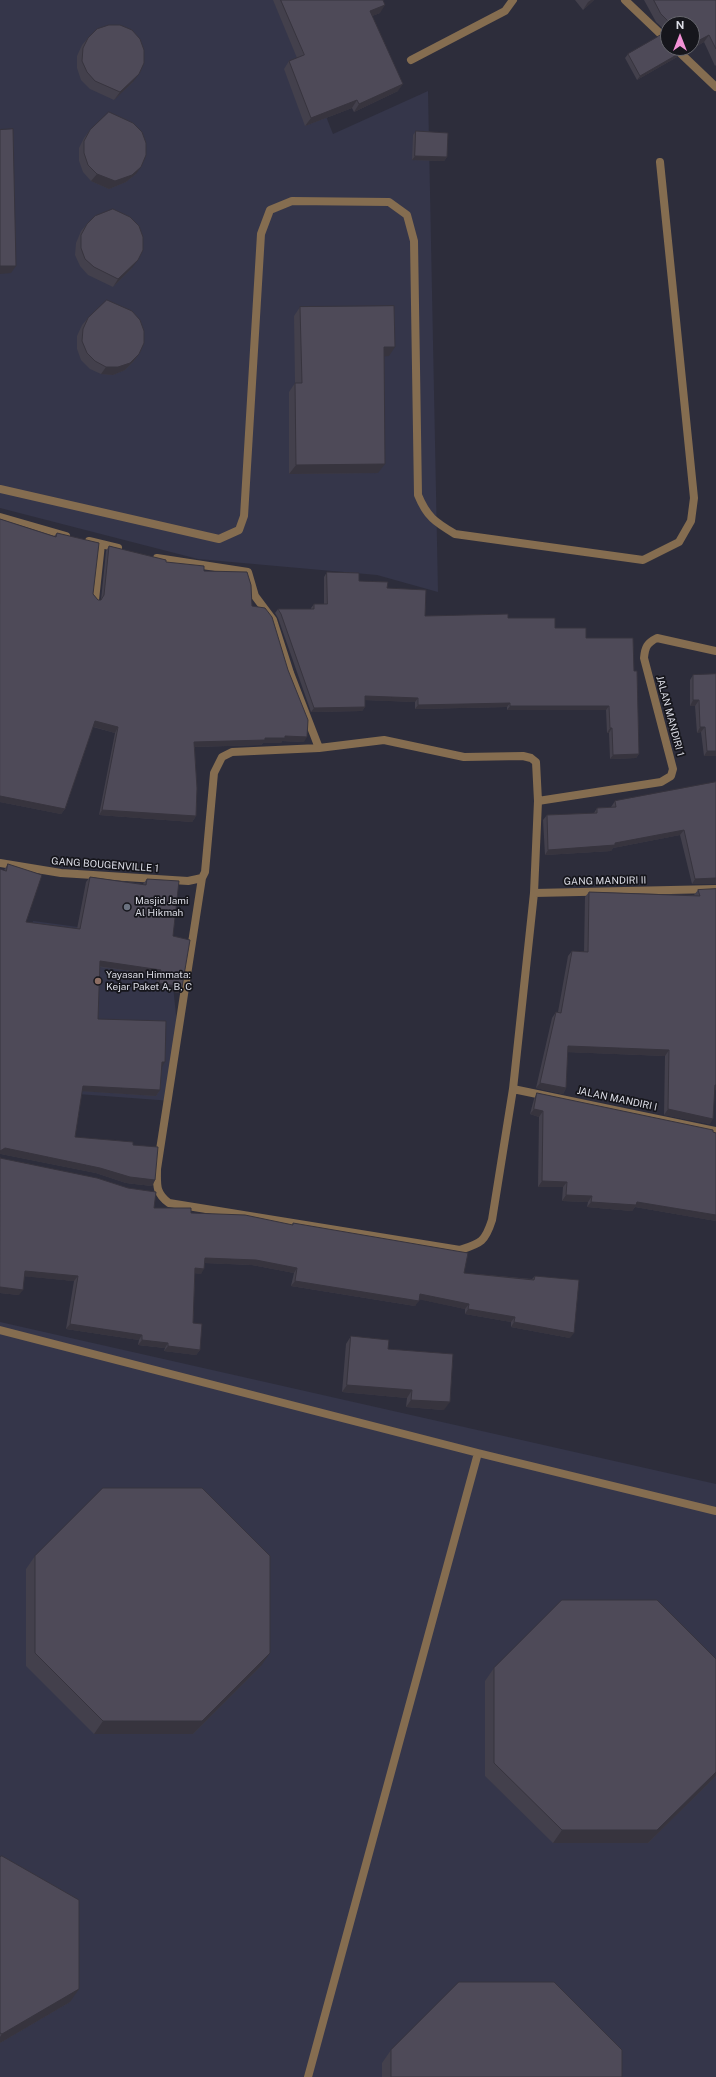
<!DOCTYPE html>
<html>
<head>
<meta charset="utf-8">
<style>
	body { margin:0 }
	#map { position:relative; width:716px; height:2077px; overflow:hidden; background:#2d2d3b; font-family:"Public Sans",sans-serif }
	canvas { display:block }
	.north { position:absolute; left:660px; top:16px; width:40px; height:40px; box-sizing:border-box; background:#16161c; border:1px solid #66666d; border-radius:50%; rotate:0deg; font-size:11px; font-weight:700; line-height:16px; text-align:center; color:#dddee7 }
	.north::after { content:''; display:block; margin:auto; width:14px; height:18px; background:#f391d6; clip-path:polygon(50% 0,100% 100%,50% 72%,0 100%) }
</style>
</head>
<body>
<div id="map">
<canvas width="716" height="2077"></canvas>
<div class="north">N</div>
</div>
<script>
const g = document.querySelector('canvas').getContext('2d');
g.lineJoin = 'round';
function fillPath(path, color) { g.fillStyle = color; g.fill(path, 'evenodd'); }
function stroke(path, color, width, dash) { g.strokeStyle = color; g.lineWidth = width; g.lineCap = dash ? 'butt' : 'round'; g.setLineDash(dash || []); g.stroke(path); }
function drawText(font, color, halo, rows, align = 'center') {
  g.font = font + ' "Public Sans",sans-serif'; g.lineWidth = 3.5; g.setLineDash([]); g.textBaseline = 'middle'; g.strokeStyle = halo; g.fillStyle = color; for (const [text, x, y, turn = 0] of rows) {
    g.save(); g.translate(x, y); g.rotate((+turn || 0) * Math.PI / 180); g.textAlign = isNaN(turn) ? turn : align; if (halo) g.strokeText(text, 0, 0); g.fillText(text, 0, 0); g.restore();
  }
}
fillPath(new Path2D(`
	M0 0H280L333 134 428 91 438 592 377 575 198 559 0 508Z
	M33 921 168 939 177 1024 172 1101 10 1089Z
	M0 1322 716 1484V2077H0Z`), '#35364a');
stroke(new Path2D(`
	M411 60 505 11 513 0
	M0 489 219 539 239 530 244 516 261 234 270 210 292 201 389 202 407 215 414 241 418 495C427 517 435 522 455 534L643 560 679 542 691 521 694 498 660 162
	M0 1330 478 1453 716 1511
	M308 2077 478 1453`), '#856d50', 8);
stroke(new Path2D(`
	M625 0 668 41
	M675 48 716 87
	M0 517 66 536
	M89 541 118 548
	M157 558 248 572 255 596 273 620 290 673 319 748 384 740 464 757 523 756 531 758 536 762 538 801 534 893 716 889
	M95 600 101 544
	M538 801 661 782 671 776 673 769 644 658C645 647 647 643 657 638L716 651
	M0 863 61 873 188 881 202 878 205 872 214 773 222 757 232 752 319 748
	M202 878 157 1169C157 1184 155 1193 169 1203L460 1250C481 1243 485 1242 492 1220L513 1089 534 893
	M513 1089 716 1131`), '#856d50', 8);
fillPath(new Path2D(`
	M273 0H383L380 13 372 16 398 91 354 112 352 108 305 126 284 69 289 61 297 58Z
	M575 0H594L583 10Z
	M644 0H716V65L715 66 704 42 687 52 683 48H692V24H668V33L656 22Z
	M88 38 133 82 114 100 90 89 81 80 77 68V56L82 45Z
	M628 54 677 57 637 80 625 58Z
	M90 130 136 174 126 182 109 189 91 181 83 172 79 161V148L84 138Z
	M416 131 447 157 444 161 412 160 413 135Z
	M87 224 132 268 113 287 88 275 80 266 75 255 76 243 81 231Z
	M300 307 389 356H384L378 473 289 474V392L295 383 294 316Z
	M88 318 139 354 133 362 125 370 113 375 101 374 90 369 81 360 77 349V336L82 325Z
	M0 519 54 536 57 533 93 594 98 600H101L106 551 109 546 166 562 204 571 252 606 304 742 282 741 281 743H263L261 745 195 747 196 816 192 822 99 815 115 733 93 727 65 809 61 814 0 802Z
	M327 572 387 588 425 616 508 618 555 628 586 638 634 671 639 754 636 758 610 759 609 733H607L606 710H507V707L415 709V702L365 700V707L362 711 311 712 278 618 275 613 278 609H311V608L314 604H324V577Z
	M716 674V756H704L701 732 697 733 695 706H690V680L693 675Z
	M716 782V884H692L680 835 613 848 611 851 545 855 543 820 547 815 594 813 597 808 611 807 615 801Z
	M8 864 26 922 77 929 86 882 90 877 143 884 147 879 173 936 179 993 155 988 158 975 100 967 98 1019 161 1067 160 1090 156 1096 82 1091 75 1137 133 1145 155 1180 152 1186 126 1183 96 1173 1 1154 4 870Z
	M716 889V1090H714L710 1124 664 1115 665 1056 567 1052 566 1088 563 1094 536 1088 552 1018 556 1012H558L568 956 572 951 584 952 585 897 589 892 694 895 698 890Z
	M537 1093 716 1133V1221L635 1207 632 1211 587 1207 588 1202 562 1201 563 1187H538L539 1117 530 1114 534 1099Z
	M0 1157V1158L154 1208 191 1213 292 1225 293 1223 464 1273 532 1279 535 1276 570 1338 511 1327V1322L465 1314V1309L419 1299 415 1306 291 1286 294 1273 252 1265 205 1263 201 1274 195 1273 193 1323 200 1350 196 1355 164 1351 165 1348 138 1345 139 1340 66 1329 74 1281 24 1276 19 1295 0 1293Z
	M351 1336 444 1410 406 1407 407 1398 342 1392 346 1344Z
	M35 1556 261 1666 193 1734H94L26 1666V1569Z
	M716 1659V1776L648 1843H553L485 1776V1681L494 1668Z
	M0 1857 70 2002 0 2043Z
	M391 2050 622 2077H382V2063Z`), '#43404c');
fillPath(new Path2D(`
	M591 0H594L583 10 588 2Z
	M385 5 380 13 364 19 370 11Z
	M709 35 704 42 687 52 690 48H692V44Z
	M680 53 677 57 637 80 640 76Z
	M139 74 133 82 114 100 120 92Z
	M403 84 398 91 354 112 359 104Z
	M357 100 352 108 305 126 311 118Z
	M415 156 447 157 444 161 412 160Z
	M141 167 136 174 126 182 109 189 91 181 97 174Z
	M138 260 132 268 113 287 118 279Z
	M0 266H16L11 273 0 274Z
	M384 347H395L389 356 377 357Z
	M139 354 133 362 125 370 113 375 101 374 106 367Z
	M385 464 378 473 289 474 296 465Z
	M365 696 418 698 415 702 362 700Z
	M693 700H699L695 706H690Z
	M510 703 507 707 415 709 418 705Z
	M510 706H609L606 710H507Z
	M365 707 362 711 311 712 314 708Z
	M95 721 118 727 115 733 91 726Z
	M700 727H705L701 732 697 733Z
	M610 728H612L609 733H607Z
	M285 736 307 737 304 742 282 741 281 743H263L261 745 191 747 194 742Z
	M707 751H716V756H704Z
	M639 754 636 758 610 759 613 755Z
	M0 796 65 809 61 814 0 802Z
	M102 810 196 816 192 822 99 815Z
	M684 830 680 835 613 848 611 851 545 855 548 850 615 843Z
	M716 878V884H692L695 879Z
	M100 961 161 970 158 975 97 966Z
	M159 983 182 987 179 993 155 988Z
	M568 1046 669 1050 665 1056 564 1052Z
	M162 1062H165L162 1067Z
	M540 1083 566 1088 563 1094 536 1088Z
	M715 1085H716V1090H711Z
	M83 1086 160 1090 156 1096 79 1091Z
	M534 1109 543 1111 539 1117 530 1114Z
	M668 1109 713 1119 710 1124 664 1115Z
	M5 1148 100 1168 155 1180 152 1186 126 1183 96 1173 1 1154H0V1151Z
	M542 1181 567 1182 563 1187H538Z
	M566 1195 592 1196 588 1202 562 1201Z
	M591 1202H637L716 1215V1221L635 1207 632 1211 587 1207Z
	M205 1258 256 1260 297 1268 294 1273 252 1265 202 1263Z
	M195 1268 204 1269 201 1274 191 1273Z
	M25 1271 78 1276 74 1281 21 1276Z
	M295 1281 419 1301 415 1306 291 1286Z
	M0 1287 23 1290 19 1295 0 1293Z
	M420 1294 469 1304 465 1309 417 1299Z
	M468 1309 515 1317 511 1322 465 1314Z
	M514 1322 574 1333 570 1338 511 1327Z
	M70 1324 142 1335 139 1340 66 1329Z
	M142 1340 168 1343 165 1348 138 1345Z
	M168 1346 200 1350 196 1355 164 1351Z
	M347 1385 412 1390 407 1398 342 1392Z
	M411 1400 450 1402 444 1410 406 1407Z
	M270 1653 261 1666 193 1734H94L103 1721Z
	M716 1772V1776L648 1843H553L562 1830Z
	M79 1989 70 2002 0 2043V2037L2 2034Z`), '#37343e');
const building = new Path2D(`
	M281 0H383L385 5 370 11 403 84 359 104 357 100 311 118 289 61 304 55Z
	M654 0H716V49L709 35 692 44V24H671L661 14Z
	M109 25H120L132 30 140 39 144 50V63L139 74 120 92 95 81 87 72 82 61 83 48 88 38 97 29Z
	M661 35 668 41V48H674L680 53 640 76 628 54Z
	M109 112 133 123 142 132 146 143V155L141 167 132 175 115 181 97 174 88 165 84 153V141L90 130Z
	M13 129 16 266H0V130Z
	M416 131 448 133 447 157 415 156Z
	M113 209 130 217 139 226 143 237V250L138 260 118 279 94 267 85 259 81 248V235L87 224 95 216Z
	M107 300 132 311 140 320 144 331V343L139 354 130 363 118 367H106L95 361 87 353 82 341 83 329 88 318Z
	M394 306 395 347H384L385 464 296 465 295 383H302L300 307Z
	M0 519 56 537 57 533 99 543 93 594 98 600H101L104 595 109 546 166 560V562L204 566V571L247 572 251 585 252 606 265 608 272 617 288 670 308 720 307 737 285 736V738H265V740L194 742 197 788 196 816 102 810 118 727 95 721 65 809 0 796Z
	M327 572 359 573V581L388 582 387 588 426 590 425 616 508 614V618H555V628H586V638H633L634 671H637L639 754 613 755 612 728H610L609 706H510V703L418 705V698L365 696V707L314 708 281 614 278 609H314V604H327Z
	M716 674V751H707L705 727H700L699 700H693V675Z
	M716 782V878L695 879 684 830 615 843V845L548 850 547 815 597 813V808L616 807 615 801Z
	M8 864 42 875 26 922 80 929 90 877 146 885 147 879 179 881 173 936 190 940 182 987 159 983 161 970 100 961 98 1019 166 1021 165 1062H162L160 1090 83 1086 75 1137 133 1142V1145L158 1147 155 1180 130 1177 100 1168 5 1148 0 1151V869L6 871Z
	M716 889V1085H715L713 1119 668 1109 669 1050 568 1046 566 1088 540 1083 556 1012 561 1013 572 951 588 952 589 892 700 896 698 890Z
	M537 1093 713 1130V1132L716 1133V1215L637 1202 636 1205 591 1202 592 1196 566 1195 567 1182 542 1181 543 1111 534 1109Z
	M0 1157V1158L97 1178 128 1188 156 1192 154 1208H191V1213L245 1215 293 1225V1223L468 1253 464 1273 534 1280 535 1276 579 1280 574 1333 514 1322 515 1317 468 1309 469 1304 420 1294 419 1301 295 1281 297 1268 256 1260 205 1258 204 1269 195 1268 193 1323 202 1324 200 1350 168 1346V1343L142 1340V1335L70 1324 78 1276 25 1271 23 1290 0 1287Z
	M351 1336 389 1340 388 1349 453 1354 450 1402 411 1400 412 1390 347 1385Z
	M103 1488H202L270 1556V1653L202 1721H103L35 1653V1556Z
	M562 1600H657L716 1659V1772L657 1830H562L494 1763V1668Z
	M2 1856 79 1900V1989L2 2034 0 2033V1857Z
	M459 1982H554L622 2050V2077H391V2050Z`);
fillPath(building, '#4e4a58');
stroke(building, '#37343e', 1);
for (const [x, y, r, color] of [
	[127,907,4,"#6b7280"],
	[98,981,4,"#8d6e63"]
]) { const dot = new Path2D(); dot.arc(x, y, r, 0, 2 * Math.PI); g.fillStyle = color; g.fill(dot); stroke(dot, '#16161c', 1.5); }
drawText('10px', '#dddee7', '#16161c', [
	["JALAN MANDIRI 1",670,716,75],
	["GANG BOUGENVILLE 1",105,865,4],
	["GANG MANDIRI II",605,881,-1],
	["JALAN MANDIRI I",617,1099,12]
]);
drawText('10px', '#dddee7', '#16161c', [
	["Masjid Jami",135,901],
	["Al Hikmah",135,913],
	["Yayasan Himmata:",106,975],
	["Kejar Paket A, B, C",106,987]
], 'left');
</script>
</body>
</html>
